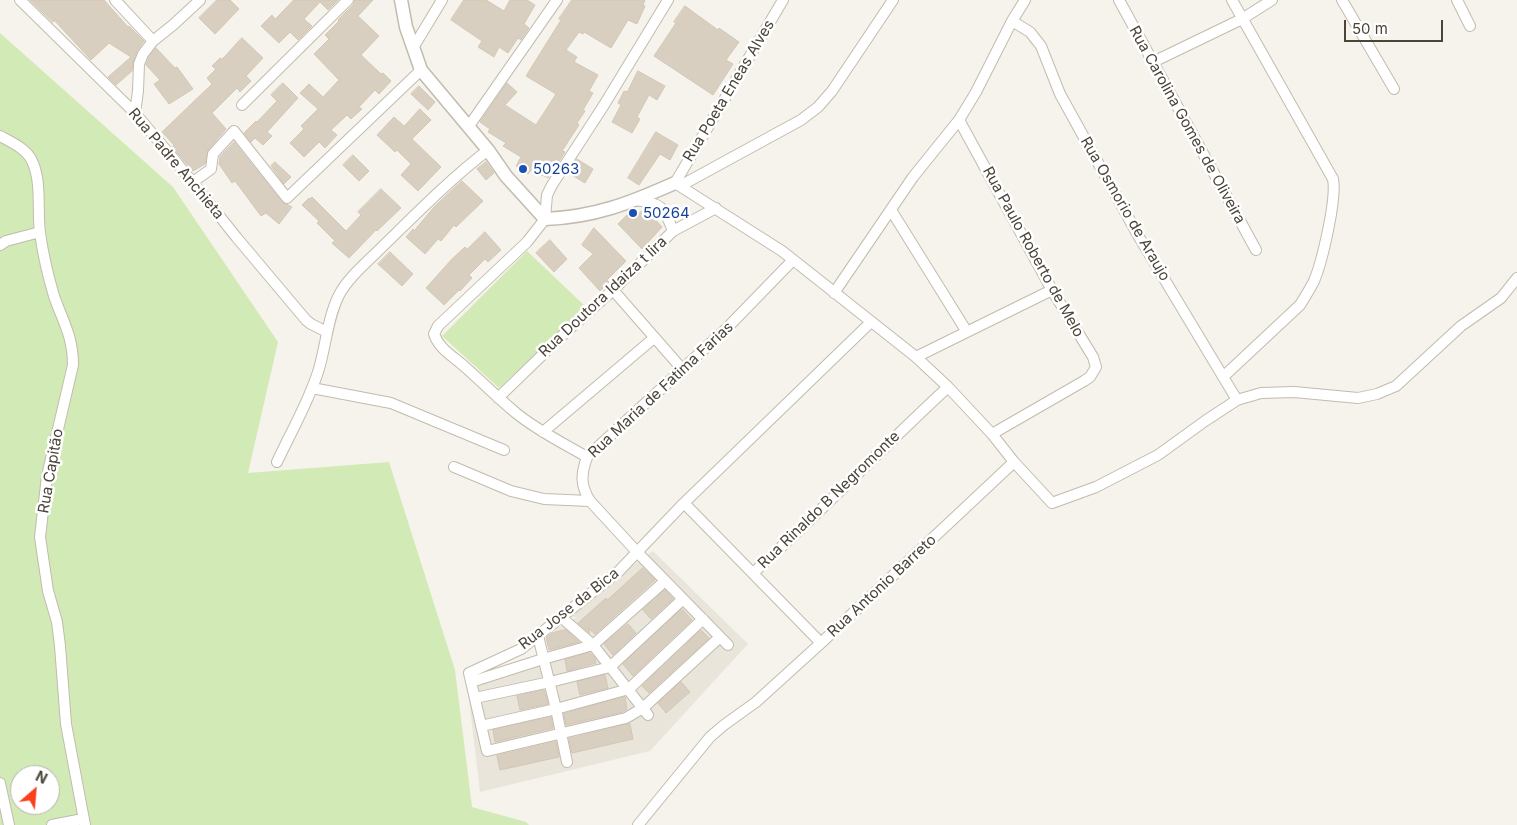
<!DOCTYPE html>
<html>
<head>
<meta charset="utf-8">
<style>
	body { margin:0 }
	#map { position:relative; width:1517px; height:825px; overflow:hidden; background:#f6f3ec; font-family:Inter,sans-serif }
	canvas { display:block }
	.north { position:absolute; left:10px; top:765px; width:50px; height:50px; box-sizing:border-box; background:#fff; border:1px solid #b7b4b0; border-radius:50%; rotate:27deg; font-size:14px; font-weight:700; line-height:20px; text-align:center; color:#4b4439 }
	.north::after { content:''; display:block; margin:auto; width:18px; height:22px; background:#fc3f1d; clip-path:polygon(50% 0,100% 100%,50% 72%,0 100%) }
	.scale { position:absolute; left:1344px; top:20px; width:99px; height:22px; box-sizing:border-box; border:2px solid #4b4439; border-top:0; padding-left:6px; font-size:15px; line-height:18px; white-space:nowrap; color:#4b4439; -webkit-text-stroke:4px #fff; paint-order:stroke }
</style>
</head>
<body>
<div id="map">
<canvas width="1517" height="825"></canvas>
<div class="north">N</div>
<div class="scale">50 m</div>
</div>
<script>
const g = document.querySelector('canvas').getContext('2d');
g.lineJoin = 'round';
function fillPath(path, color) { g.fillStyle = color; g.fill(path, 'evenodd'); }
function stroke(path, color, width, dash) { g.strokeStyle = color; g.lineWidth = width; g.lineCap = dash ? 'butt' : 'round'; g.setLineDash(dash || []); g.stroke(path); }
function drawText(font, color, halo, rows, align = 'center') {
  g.font = font + ' Inter,sans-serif'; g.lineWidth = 5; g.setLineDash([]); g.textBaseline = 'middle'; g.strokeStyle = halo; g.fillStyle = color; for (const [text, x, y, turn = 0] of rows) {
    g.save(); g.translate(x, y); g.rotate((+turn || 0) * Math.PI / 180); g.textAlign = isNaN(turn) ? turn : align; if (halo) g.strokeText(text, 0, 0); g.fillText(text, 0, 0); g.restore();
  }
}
fillPath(new Path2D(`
	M653 551 748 644 650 751 480 792 467 683 551 654 547 639 556 629 577 617H561Z`), '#eae5da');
fillPath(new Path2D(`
	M0 33 173 187 278 342 248 473 389 462 455 670 472 807 526 822 529 825H0ZM20 775H50V805H20Z
	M527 251 586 307 499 388 442 336Z`), '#d2eab5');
const building = new Path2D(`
	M30 0H104L128 27 129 26 144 41 137 51 133 62 132 71 116 85 108 77 131 57 109 43 91 60 54 20 53 22Z
	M217 0H230L239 9 215 34 199 18Z
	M294 0H338L328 10 320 2 304 19 312 26 298 40 290 32 279 43 261 26 272 15 275 19Z
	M355 0H373L358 16 379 36 361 55 381 74 383 73 391 81 379 94 375 90 359 107 362 109 351 119 347 115 331 130 337 135 325 148 319 142 304 157 290 143 304 129 301 126 318 109 300 93 309 84 323 97 339 80 314 54 329 39 325 35 339 21 338 20 353 5Z
	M464 0H486L504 11 510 0H527L535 5 524 24 529 28 521 40 518 38 508 53 499 47 494 57 478 47 482 41 451 20Z
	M572 0H645L643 5 645 6 637 24 628 20 611 48 584 32 583 34 579 32 566 50 577 57 574 62 598 75 589 91 593 93 583 110 585 111 577 123 579 125 562 151 565 152 556 166 554 164 548 178 531 170 528 174 516 166 521 157 503 146 506 143 488 132 490 129 480 122 507 83 517 92 505 105 536 125 556 94 526 76 561 20 559 19Z
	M685 6 718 30 719 28 739 42 726 60 733 64 713 95 654 56 676 23 674 22Z
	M242 38 263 58 246 76 251 81 240 92 237 88 212 113 226 129 208 150 205 164 193 171 172 147 174 145 162 132 212 84 207 78 216 69 212 66 220 58 222 59Z
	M156 48 175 68 177 67 193 89 169 104 154 84 160 80 146 65 149 57Z
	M638 71 665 86 657 100 649 95 637 117 640 119 632 133 612 122 621 105 618 103 624 91 627 92Z
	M283 83 298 98 267 132 272 136 263 145 255 138 251 142 244 133 256 121 257 122 277 101 271 95Z
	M419 86 435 102 428 110 411 94Z
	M420 109 431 120 412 139 441 167 418 191 401 175 411 164 397 150 395 152 377 135 394 117 404 126Z
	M656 132 678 145 670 160 660 154 639 185 628 178Z
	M234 142 282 202 292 207 279 224 266 213 261 216 235 181 232 183 219 164 220 157Z
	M353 155 369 171 359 181 343 165Z
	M577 159 593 169 585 183 568 173Z
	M275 162 291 177 284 184 271 166Z
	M486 162 494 173 486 180 477 169Z
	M462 181 483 201 456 227 454 225 441 241 438 239 425 254 406 237 413 229 414 231 434 207Z
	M381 189 401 208 377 231 376 230 349 258 332 243 335 241 317 223 319 221 302 205 309 198 310 199 312 197 346 231 361 215 358 212Z
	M645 208 662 227 642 249 618 224 628 214 633 219Z
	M594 228 626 261 607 280 609 282 600 291 579 268 593 254 582 245Z
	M485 232 501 250 488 262 485 259 469 275 472 278 460 291 459 290 444 305 426 288 452 259 465 247 467 249Z
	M550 240 567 259 554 272 536 253Z
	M390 252 413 274 402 286 378 264Z
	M643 568 655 580 595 634 588 628 590 633 578 623 606 598 607 600Z
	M665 590 673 599 651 619 643 610Z
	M682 609 692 620 633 676 623 664Z
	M628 624 636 633 613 655 604 644Z
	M566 630 579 642 549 650 546 638 552 633Z
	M701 630 709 638 649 693 642 686Z
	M590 653 595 658 596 663 567 671 565 660Z
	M605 675 608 688 580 695 577 682Z
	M681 682 690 692 666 713 658 703Z
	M544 690 548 704 520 710 517 696Z
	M625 697 627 709 623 712 566 725 564 714Z
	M551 717 553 728 495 742 493 730Z
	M630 724 633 739 572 753 569 739Z
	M556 742 559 757 500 770 497 756Z`);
fillPath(building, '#d8cfc1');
stroke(building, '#d3c7b4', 1);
const minor = new Path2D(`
	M20 0 135 113 177 163 237 238 306 320 311 324 327 332
	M115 0 153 41
	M783 0 675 183 782 251 916 357 948 387 992 434 1014 462 1052 503 1096 487 1158 455 1205 421 1237 400 1261 393 1294 392 1358 398 1377 394 1396 386 1461 326 1501 298 1517 278
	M1119 0 1256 250
	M1342 0 1394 89
	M1457 0 1470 26
	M1012 21 1030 32 1041 46 1060 94 1139 237 1237 400
	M413 48 442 0
	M1153 62 1242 19 1272 0
	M242 105 348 0
	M135 113 138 91 139 64 143 54 153 41 173 25 200 0
	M959 120 1052 290 1093 357 1096 367 1090 377 1084 381 992 434
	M469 126 557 0
	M0 136C11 142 27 149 32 161 42 181 37 211 40 233 43 254 48 276 54 296 63 322 73 336 73 365L47 476 40 537 48 591 57 622 60 646 66 724 85 825
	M193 182 211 169 213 154 234 131 287 198 421 70
	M680 186 801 120 818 107 832 91 893 0
	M636 200C663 204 664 207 673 231
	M891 210 967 332
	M0 245 6 241 40 232
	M613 290 683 370
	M834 293 913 177 959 120 976 92 1012 21 1025 0
	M916 357 1052 290
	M1223 377 1300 305C1305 297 1310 289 1314 281 1322 262 1337 199 1333 179L1232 0
	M312 388 391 403 504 450
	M498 398 566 332 613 290 673 231 716 208
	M543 432 654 338
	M587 457C563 443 538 431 516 413 498 398 482 382 465 367 453 356 439 349 434 334L438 326 527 242 545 219 547 195 552 185 604 105 668 0
	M277 462C291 432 308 403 318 372 326 347 327 319 339 295 348 278 365 264 379 250 414 216 449 180 488 150
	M454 467 511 491 544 499 590 501
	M684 503 821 643 1014 462
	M753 573C820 513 882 448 948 387
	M561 617 593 645 648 715
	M538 636 556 709 567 762
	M720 637 643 708 626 718 487 751 469 673 521 649 619 571 684 503 871 322
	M728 645 637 552 590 501C580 485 581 474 587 457L725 330 793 260
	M471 682 543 659 593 645 665 581
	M475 698 550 682 610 667 683 599
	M481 726 556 709 629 689 703 619
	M0 783 9 825
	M52 825 83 819
	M638 825 710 737 724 725 756 702 821 643`);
const tertiary = new Path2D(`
	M401 0 406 27 421 70 488 150 506 176 545 219C595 217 630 203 675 183`);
stroke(minor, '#c2bbae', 12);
stroke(tertiary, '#c2bbae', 15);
stroke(minor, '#fff', 10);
stroke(tertiary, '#fff', 12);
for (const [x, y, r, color] of [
	[523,169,5,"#1a4fb4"],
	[633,213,5,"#1a4fb4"]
]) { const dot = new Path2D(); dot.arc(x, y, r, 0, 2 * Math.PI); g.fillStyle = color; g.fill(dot); stroke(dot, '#fff', 2); }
drawText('15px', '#4b4439', '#fff', [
	["Rua Poeta Eneas Alves",729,91,-59],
	["Rua Carolina Gomes de Oliveira",1187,125,61],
	["Rua Padre Anchieta",176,164,50],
	["Rua Osmorio de Araujo",1125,209,60],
	["Rua Paulo Roberto de Melo",1033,252,61],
	["Rua Doutora Idaiza t lira",603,297,-43],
	["Rua Maria de Fatima Farias",661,390,-43],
	["Rua Capitão",51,471,-80],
	["Rua Rinaldo B Negromonte",829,500,-44],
	["Rua Antonio Barreto",882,586,-43],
	["Rua Jose da Bica",569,609,-38]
]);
drawText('15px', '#164399', '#fff', [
	["50263",533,169],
	["50264",643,213]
], 'left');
</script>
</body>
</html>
